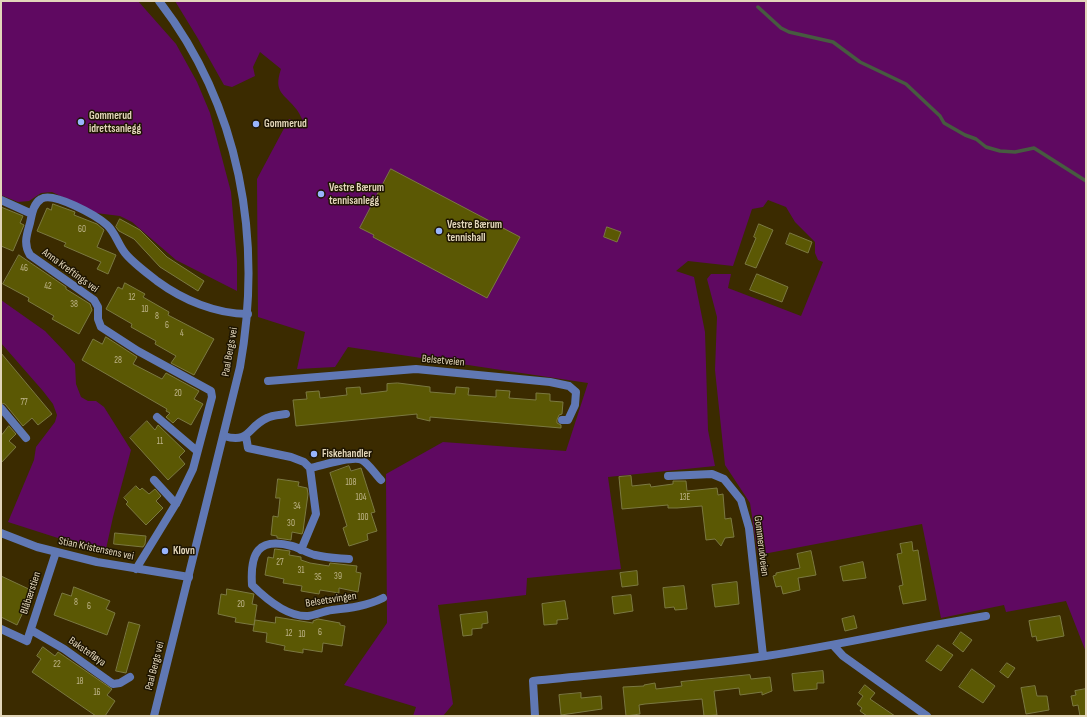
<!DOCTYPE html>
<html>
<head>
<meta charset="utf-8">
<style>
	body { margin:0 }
	#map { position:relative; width:1087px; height:717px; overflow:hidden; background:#3b2b00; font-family:"Sofia Sans Condensed",sans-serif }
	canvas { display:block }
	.frame { position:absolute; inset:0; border:2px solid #e2d6ba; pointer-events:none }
</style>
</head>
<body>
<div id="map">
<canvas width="1087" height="717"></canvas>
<div class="frame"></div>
</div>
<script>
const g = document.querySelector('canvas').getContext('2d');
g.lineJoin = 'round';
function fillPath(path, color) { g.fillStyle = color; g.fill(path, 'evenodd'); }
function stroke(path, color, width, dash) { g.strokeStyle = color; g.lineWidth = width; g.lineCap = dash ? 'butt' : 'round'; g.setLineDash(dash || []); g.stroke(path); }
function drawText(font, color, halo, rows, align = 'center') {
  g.font = font + ' "Sofia Sans Condensed",sans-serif'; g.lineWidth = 3; g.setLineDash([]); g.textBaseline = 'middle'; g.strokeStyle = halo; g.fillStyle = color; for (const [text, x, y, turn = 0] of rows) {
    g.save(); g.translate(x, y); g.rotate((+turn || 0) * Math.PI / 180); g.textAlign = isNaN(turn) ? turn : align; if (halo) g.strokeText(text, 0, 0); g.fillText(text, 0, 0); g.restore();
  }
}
fillPath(new Path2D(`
	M1 1H138L176 44 197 82 210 113 231 192 237 261V291L176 260 132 222 120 216 96 213 52 192 41 193 29 201 18 202 1 195Z
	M175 1H1086V652L1066 601 1006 612 1004 605 941 618 922 524 758 555 750 503 725 465 715 370 717 317 707 279 711 274H731L728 288 801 316 823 262 818 260 815 253V242L795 222 786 207 768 200 763 207 752 209 733 266 688 261 676 271 694 277 705 332 708 430 715 466 608 477 621 569 527 578 526 595 438 605 453 704 443 716H413L416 707 344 685 387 623 386 474 443 442 566 451 588 383 348 347 335 367 297 369 305 332 258 317 257 179 289 119 305 124C302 120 300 114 297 110 284 93 273 93 281 69L260 52 253 67 255 76 232 87 224 85 197 37Z
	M1 300 45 331 64 351 75 364 76 384 81 397 88 401H96L104 407 131 450 113 517 106 549 61 539 8 522 34 460 36 447 55 422 57 415 53 404 43 391 1 343Z`), '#5f0961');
stroke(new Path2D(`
	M758 7 781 28 789 32 833 42 860 62 906 84 940 116 944 123 965 135 976 139 986 147 1000 151 1015 152 1034 148 1086 181`), '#475b40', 3.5);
const building = new Path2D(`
	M391 169 520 237 487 298 373 237 374 235 360 228Z
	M53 204 75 212 74 215 97 224 104 230 97 247 116 255 108 274 97 269 101 262 64 246 66 243 37 231 47 208 51 210Z
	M1 207 23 216 20 223 24 225 13 251 1 246Z
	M120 219 140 230 167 257 204 281 198 291 160 267 134 239 119 231 116 227Z
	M759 224 773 230 756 268 745 264 756 238 754 237Z
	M607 227 621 232 617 242 604 237Z
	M790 233 812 242 808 253 786 244Z
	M19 255 66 287V289L90 304 92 310 79 334 52 319 54 316 28 301 29 298 3 284Z
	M757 274 788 287 782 302 750 290Z
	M125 283 145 294 143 297 169 312 168 315 214 339 194 375 171 363 176 356 155 344 156 341 131 327 132 324 106 309 118 287 122 289Z
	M106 337 137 357 133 364 162 379 166 373 199 391 194 399 203 404 191 425 178 418 173 423 166 417 170 413 166 411 167 409 82 360 93 339 102 344Z
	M1 353 52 414 38 425 32 418 23 426 5 404 1 403Z
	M398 383 430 387V392L455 394 456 387 469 388 468 395 496 397V390L510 391 509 398 536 400V393L550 394V401L563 402 562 414 559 415 557 420V423L561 425V428L430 417V421L417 418V414L296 426 293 400 307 399 306 392 319 391 320 398 347 395 346 388 360 387 361 394 387 391V384Z
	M147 421 155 430 158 425 185 451 179 457 185 464 168 480 130 438Z
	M9 426 16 434 9 441 16 447 1 463V433L2 434Z
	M349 466 351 471 361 468 375 512 371 513 377 531 367 534 368 540 349 546 343 528 347 526 330 473Z
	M631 476 632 486 650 484 651 487 673 484V481H686L687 491 717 488 718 495 723 494 725 519 731 518 734 537 725 538 721 546 715 539 706 540 702 506 677 508H668V505L622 509 619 477Z
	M278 479 299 482 298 486 307 488 308 494 303 531 302 534 292 532 291 540 277 538V536L271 535 273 516 278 517 279 508 280 498H276Z
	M136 486 140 490 142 488 149 494 155 489 161 496 156 501 163 508 146 525 126 504 128 502 124 498Z
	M115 533 146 536 145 544 143 547 114 544Z
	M912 542 913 551 918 550 926 600 903 604 899 586 903 585 897 554 902 553 900 544Z
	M275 549 290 551 289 555 301 557V560L310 563 329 566 330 563 357 566 356 572 361 573 358 592 339 588V593L320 590 319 594 301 591 302 586 283 583 284 579 265 575 268 557 273 558Z
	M811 551 816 575 798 578 800 590 783 594 781 586 776 587 773 576 776 575V573L800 568 797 554Z
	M863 562 866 578 843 581 840 567Z
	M637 571 638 585 622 587 620 573Z
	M1 576 33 591 17 625 1 617Z
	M737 582 739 604 715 607 712 585Z
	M684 586 687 609 675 610 674 607 665 608 663 588Z
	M74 587 110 601 106 609 115 613 107 635 54 615 62 593 71 596Z
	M227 589 254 594 252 604 257 605 254 625 235 622 236 618 218 614 221 594 226 595Z
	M631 595 633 611 614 614 612 597Z
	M565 601 568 619 557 620V624L544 625 542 604Z
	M487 612 488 623 482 624V628L472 629V635L463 636 460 615Z
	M854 616 857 628 845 631 842 619Z
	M1060 616 1064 636 1037 641 1036 636 1032 637 1029 621Z
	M276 617 313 623V621L318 619 340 623V625L345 626 342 646 323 643 322 652 303 649V653L284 650 285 646 266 642 267 633 253 631 255 620 275 623Z
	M129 622 140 625 126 673 116 671Z
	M961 632 972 640 963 652 953 644Z
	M938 645 953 655 941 671 926 661Z
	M43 647 55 656 58 652 61 654 112 689 107 695 115 701 105 716H96L32 672 41 659 37 656Z
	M1007 663 1015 668 1008 678 1000 672Z
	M972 669 995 686 983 703 959 687Z
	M823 671 824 683H817V689L794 691 792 674Z
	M750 675 751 679 770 677 772 691 762 695V692L740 695 739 688 714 691 717 715 704 716 702 699 645 704 639 705 640 714 626 716 623 687 644 686V685L655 683 656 689 682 686 681 682Z
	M865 685 875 693 870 699 895 716H867L860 711 862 708 857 704 863 696 859 693Z
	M1035 686 1037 696H1047L1049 710 1026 714 1021 688Z
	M1086 689V716H1080L1078 705 1073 706 1071 696 1076 695 1075 691Z
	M581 693V698L601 696 602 709 561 715 559 695Z`);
fillPath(building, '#5b5804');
stroke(building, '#7b7941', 1);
stroke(new Path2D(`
	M1 200 32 214
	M268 381 416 369 550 382 569 386 576 392 575 405 568 420H562
	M1 408 26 438
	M157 417 197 451
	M224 436C250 444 247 427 267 418 272 415 280 415 286 414
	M246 436 248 448 291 457 304 462 310 468 316 514 301 550
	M310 468C321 466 353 455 362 460 369 464 375 474 381 480
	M668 476 712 474 724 479 741 500 749 528 763 656
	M154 480 176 504
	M1 533 37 547 97 562 189 577
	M349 559C337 558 327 558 315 555 307 553 300 548 292 546 258 537 250 553 252 585 266 599 287 617 308 616 316 615 324 611 332 610 350 608 367 606 383 598
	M136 569 177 502 193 469 212 397 211 391 138 351 101 327 98 319V307L94 300 30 255C23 244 27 234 30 223 32 214 33 204 41 199 53 191 97 216 107 225 115 232 118 244 125 253 133 263 147 273 157 281 183 300 216 314 248 314
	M1 629 27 641 56 552
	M31 630 64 649 113 684 120 683 130 677
	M833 645 843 656 927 716
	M535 716 533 681C611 673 689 667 766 656 840 645 912 628 986 616`), '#6078b4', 8);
stroke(new Path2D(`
	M154 716 240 367C263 238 240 106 159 1`), '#6078b4', 8);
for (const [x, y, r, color] of [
	[81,122,4,"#99b5fd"],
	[256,124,4,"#99b5fd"],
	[321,194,4,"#99b5fd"],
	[439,231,4,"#99b5fd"],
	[314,454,4,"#99b5fd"],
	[165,551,4,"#99b5fd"]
]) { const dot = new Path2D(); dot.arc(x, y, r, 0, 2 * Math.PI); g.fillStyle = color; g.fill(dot); stroke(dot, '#1d1401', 1.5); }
drawText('9px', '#c0b68c', null, [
	["60",82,230],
	["46",24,269],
	["42",48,287],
	["12",132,298],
	["38",74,305],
	["10",145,310],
	["8",157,317],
	["6",167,326],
	["4",182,334],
	["28",118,361],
	["20",178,394],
	["77",24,403],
	["11",160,442],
	["108",351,483],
	["104",361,498],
	["13E",685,498],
	["34",297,507],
	["100",363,518],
	["30",291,524],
	["27",280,563],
	["31",301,571],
	["39",338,577],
	["35",318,578],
	["8",76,603],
	["20",241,605],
	["6",89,607],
	["6",320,633],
	["12",289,634],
	["10",302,635],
	["22",57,665],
	["18",80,682],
	["16",97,693]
]);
drawText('bold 11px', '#e2d6ba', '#1d1401', [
	["Gommerud",89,116],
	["idrettsanlegg",89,129],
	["Gommerud",264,124],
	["Vestre Bærum",329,188],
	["tennisanlegg",329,201],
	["Vestre Bærum",447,225],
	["tennishall",447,238],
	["Fiskehandler",322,454],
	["Klovn",173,551]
], 'left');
drawText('11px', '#e2d6ba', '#1d1401', [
	["Anna Kreftings vei",70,271,36],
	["Paal Bergs vei",230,352,-80],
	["Belsetveien",443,361,5],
	["Gommerudveien",761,546,83],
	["Stian Kristensens vei",96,549,12],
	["Blåbærstien",31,593,-72],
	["Belsetsvingen",331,600,-9],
	["Bakstefløya",87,652,35],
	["Paal Bergs vei",155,666,-76]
]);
</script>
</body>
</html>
